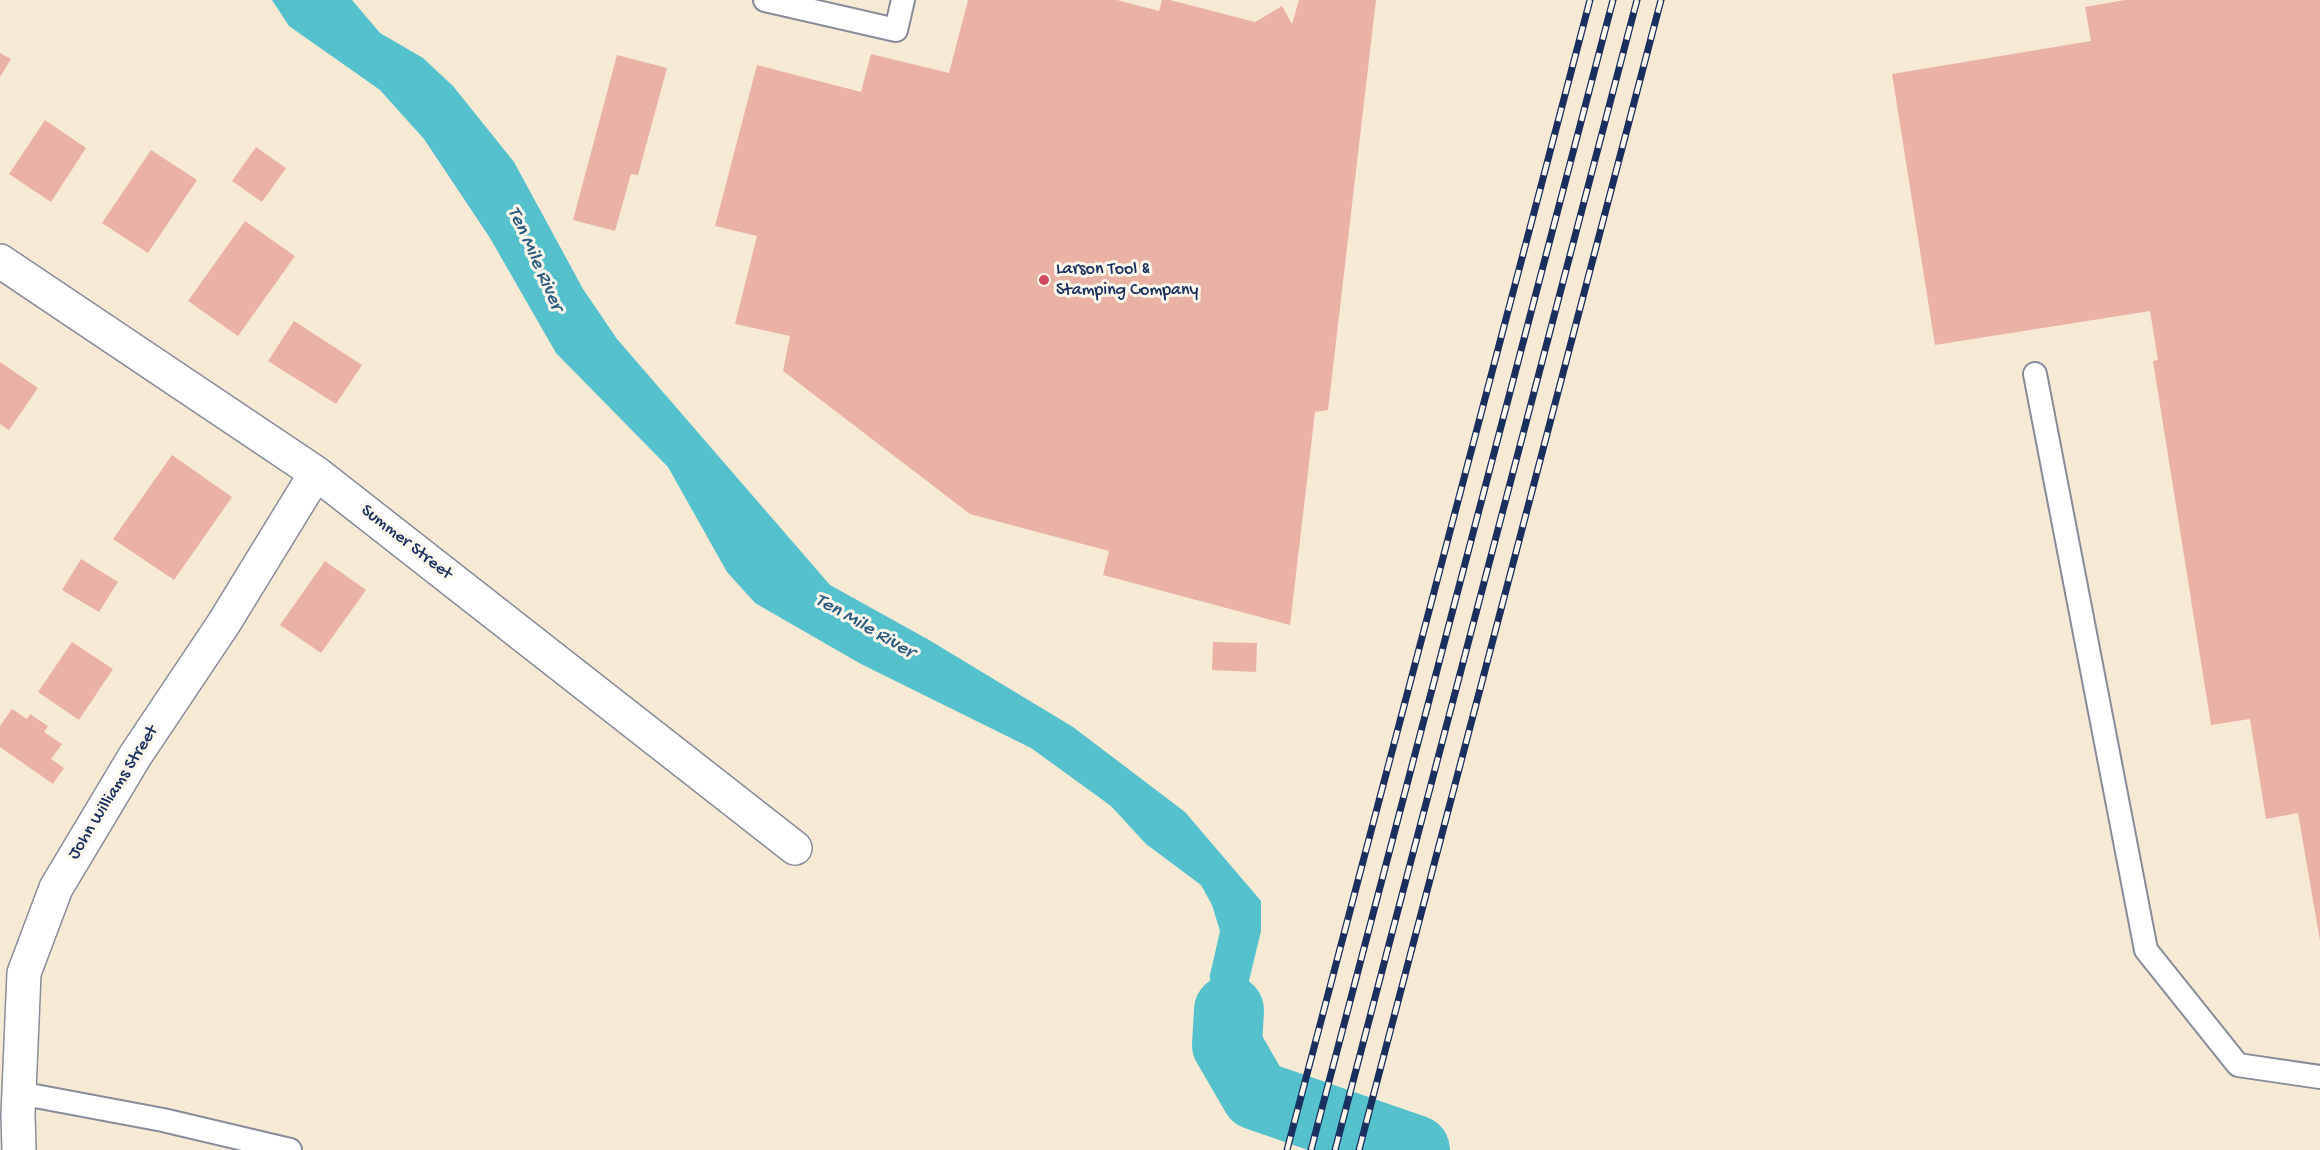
<!DOCTYPE html>
<html>
<head>
<meta charset="utf-8">
<style>
	body { margin:0 }
	canvas { display:block; background:#f6ead5 }
</style>
</head>
<body>
<canvas width="2320" height="1150"></canvas>
<script>
const g = document.querySelector('canvas').getContext('2d');
g.lineJoin = 'round';
function fillPath(path, color) { g.fillStyle = color; g.fill(path, 'evenodd'); }
function stroke(path, color, width, dash) { g.strokeStyle = color; g.lineWidth = width; g.lineCap = dash ? 'butt' : 'round'; g.setLineDash(dash || []); g.stroke(path); }
function drawText(font, color, halo, rows, align = 'center') {
  g.font = font + ' "Gochi Hand",sans-serif'; g.lineWidth = 6; g.setLineDash([]); g.textBaseline = 'middle'; g.strokeStyle = halo; g.fillStyle = color; for (const [text, x, y, turn = 0] of rows) {
    g.save(); g.translate(x, y); g.rotate((+turn || 0) * Math.PI / 180); g.textAlign = isNaN(turn) ? turn : align; if (halo) g.strokeText(text, 0, 0); g.fillText(text, 0, 0); g.restore();
  }
}
fillPath(new Path2D(`
	M272 0H352L380 33 423 58 453 86 514 162 583 289 617 339 830 585 929 640 1073 727 1185 812 1261 901V931L1234 1043 1242 1064 1269 1063 1256 1111 1231 1096 1206 1065 1201 1044 1211 1009 1210 975 1220 931 1212 905 1201 885 1146 844 1111 806 1031 748 861 664 755 603 727 572 668 467 556 353 490 238 424 139 380 90 289 26Z`), '#54c1cc');
stroke(new Path2D(`
	M1229 1010 1227 1045 1256 1095 1415 1150`), '#54c1cc', 70);
fillPath(new Path2D(`
	M968 0H1117L1159 11 1162 0H1170L1255 22 1282 6 1292 24 1299 0H1376L1328 410 1315 412 1290 625 1103 575 1109 551 970 514 783 371 790 336 735 324 757 236 715 226 757 65 861 92 871 54 949 73Z
	M2125 0H2320V941L2298 813 2266 819 2250 719 2211 725 2153 361 2158 360 2150 311 1935 345 1892 74 2091 41 2085 7Z
	M0 53 11 59 0 77Z
	M617 55 667 68 638 175 631 174 615 231 573 220Z
	M45 120 86 148 51 202 9 174Z
	M256 147 286 168 262 202 232 181Z
	M151 150 197 180 148 253 102 223Z
	M245 221 295 256 238 336 188 301Z
	M294 321 362 365 336 404 268 361Z
	M0 362 38 388 9 430 0 424Z
	M172 455 232 497 174 580 113 539Z
	M81 559 118 582 99 612 62 590Z
	M325 561 366 590 321 653 280 625Z
	M72 642 113 669 79 720 38 692Z
	M1213 642 1257 643 1256 672 1212 670Z
	M12 709 27 719 30 714 48 726 44 732 62 744 51 759 64 768 53 784 0 747V726Z`), '#eab2a4');
const service = new Path2D(`
	M765 0 896 30 903 0
	M2035 374 2146 950 2238 1065 2320 1077
	M19 1093 163 1120 290 1150`);
const minor = new Path2D(`
	M0 261 316 473 795 848
	M19 1150 18 1115 24 973 56 888 135 756 224 623 316 473`);
stroke(service, '#888c9a', 26);
stroke(minor, '#888c9a', 36);
stroke(service, '#fff', 22);
stroke(minor, '#fff', 33);
const rail = new Path2D(`
	M1287 1150 1590 0
	M1311 1150 1613 0
	M1335 1150 1637 0
	M1359 1150 1661 0`);
stroke(rail, '#1b2f5e', 7);
stroke(rail, '#fbf7ec', 4.5, [14]);
for (const [x, y, r, color] of [
	[1044,280,6,"#d1495b"]
]) { const dot = new Path2D(); dot.arc(x, y, r, 0, 2 * Math.PI); g.fillStyle = color; g.fill(dot); stroke(dot, '#fbf7ec', 2); }
drawText('18px', '#1b2f5e', '#fbf7ec', [
	["Larson Tool &",1056,270],
	["Stamping Company",1056,291]
], 'left');
drawText('18px', '#1b2f5e', '#fbf7ec', [
	["Summer Street",406,543,38],
	["John Williams Street",114,793,-58]
]);
drawText('italic 20px', '#2c5b7f', '#fbf7ec', [
	["Ten Mile River",534,259,66],
	["Ten Mile River",864,627,30]
]);
</script>
</body>
</html>
